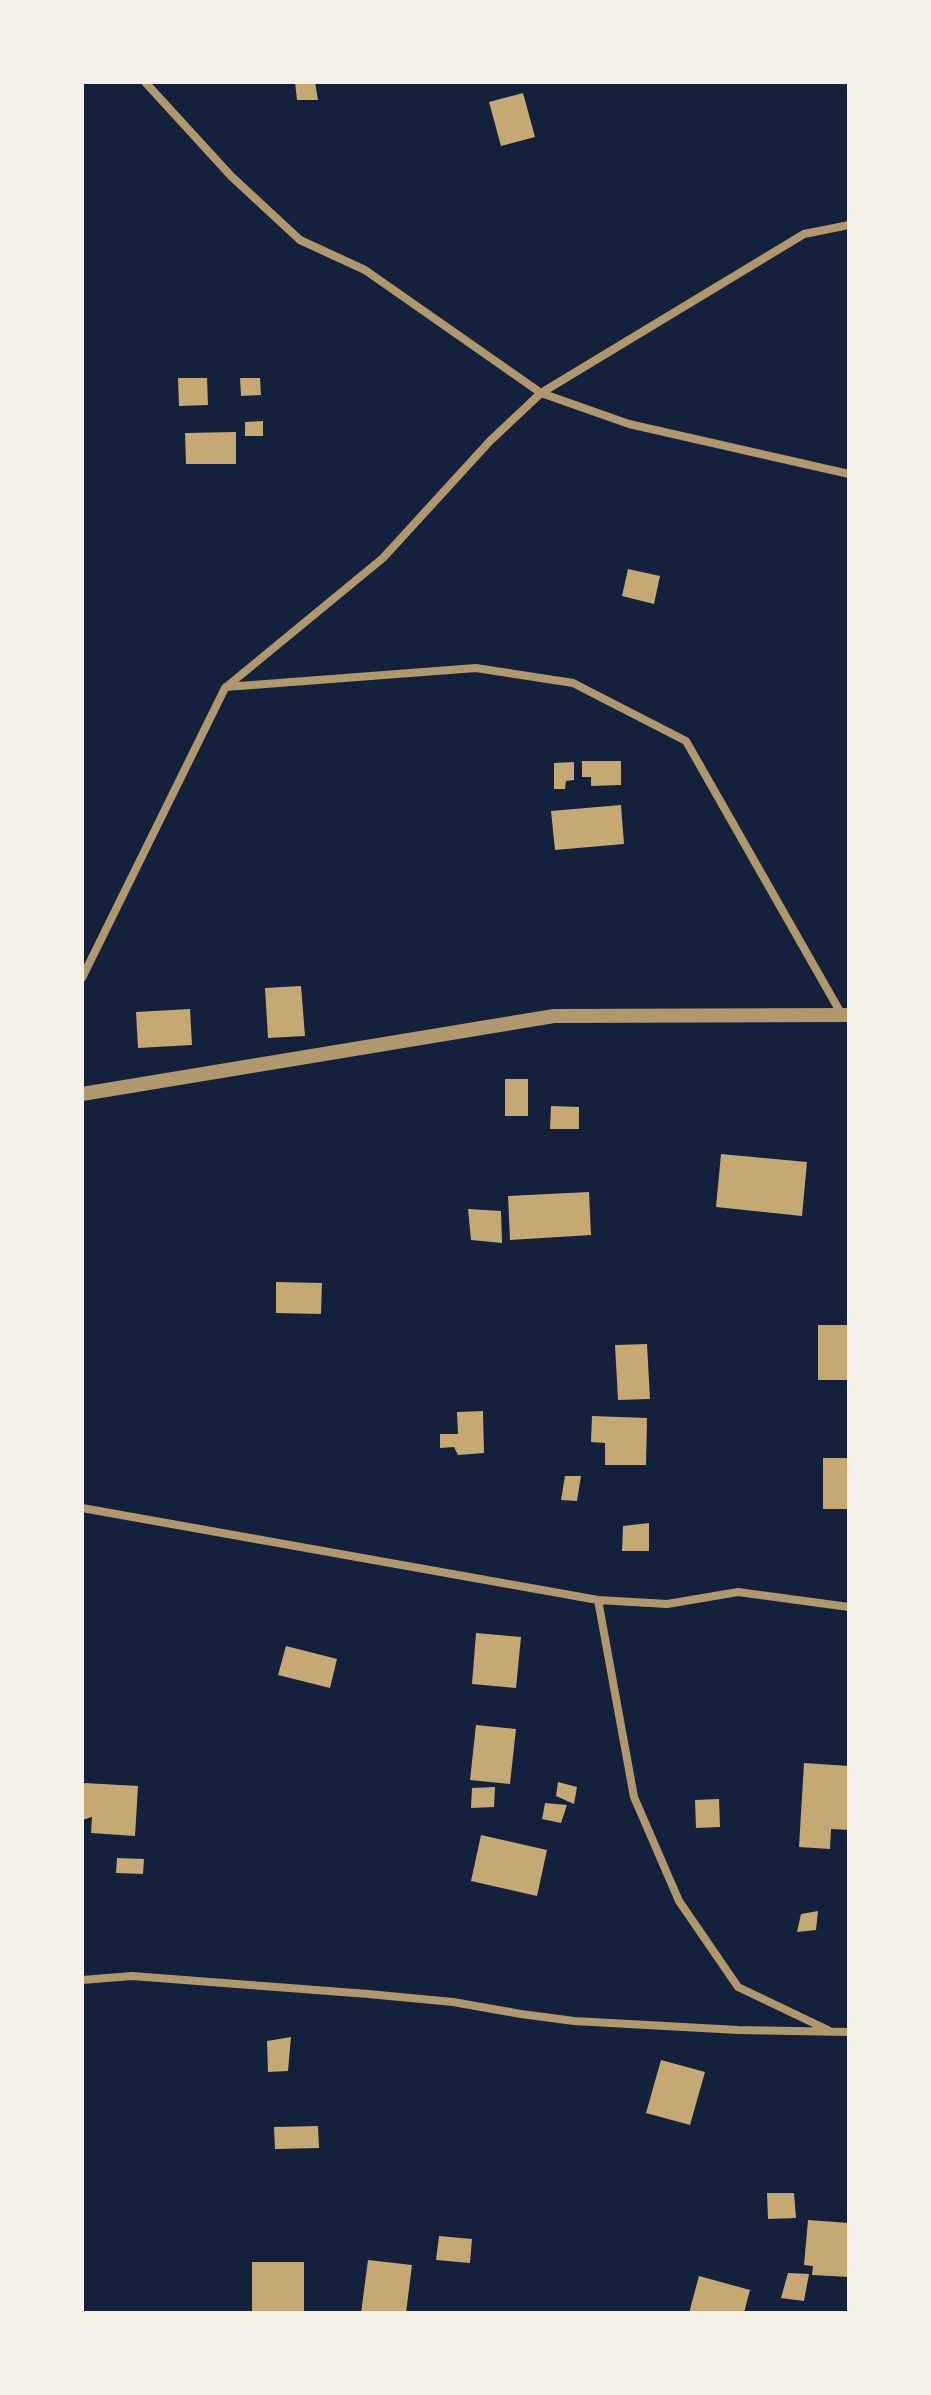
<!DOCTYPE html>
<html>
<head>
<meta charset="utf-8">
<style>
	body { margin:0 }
	#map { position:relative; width:931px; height:2395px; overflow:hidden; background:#14213d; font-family:Montserrat,sans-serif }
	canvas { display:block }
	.frame { position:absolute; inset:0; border:84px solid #f6f1e7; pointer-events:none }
</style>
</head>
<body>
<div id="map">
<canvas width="931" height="2395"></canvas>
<div class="frame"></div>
</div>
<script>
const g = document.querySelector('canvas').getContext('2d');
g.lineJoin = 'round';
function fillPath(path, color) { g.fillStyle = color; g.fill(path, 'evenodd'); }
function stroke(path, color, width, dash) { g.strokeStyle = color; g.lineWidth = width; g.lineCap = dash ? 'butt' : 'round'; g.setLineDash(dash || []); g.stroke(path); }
fillPath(new Path2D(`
	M295 82H315L318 100H297Z
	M523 93 535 137 501 146 489 102Z
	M178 378H207L208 405 179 406Z
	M240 378H260L261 395 241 396Z
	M263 421V436H245V422Z
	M236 432V464H186L185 433Z
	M628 569 660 576 654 604 622 596Z
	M582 761H621V785L591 786V777H582Z
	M574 762V780L566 781 565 789H554V763Z
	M621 805 624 844 555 850 551 811Z
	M301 986 305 1036 268 1038 265 988Z
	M190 1009 192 1045 138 1048 136 1012Z
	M505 1079H528V1116H505Z
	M551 1106 579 1107V1129H550Z
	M721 1154 807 1162 802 1216 716 1207Z
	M589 1192 591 1235 510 1240 508 1196Z
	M468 1209 501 1211 502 1243 471 1240Z
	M276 1282 322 1283 321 1314 276 1313Z
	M818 1325H849V1380H818Z
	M647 1344 650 1399 618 1400 615 1345Z
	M483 1411 484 1453 458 1455 454 1447 440 1448V1434H458L457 1412Z
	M592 1416 647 1418 646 1465H605V1443L591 1442Z
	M823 1458H849V1509H823Z
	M565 1476H581L577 1501 561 1500Z
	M649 1523V1551H622L623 1526Z
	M476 1633 521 1637 516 1688 472 1684Z
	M286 1646 337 1659 330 1688 278 1675Z
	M476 1725 516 1729 510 1784 470 1780Z
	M804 1763 849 1766V1830L831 1829 830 1849 799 1847Z
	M558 1782 577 1787 574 1804 556 1796Z
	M84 1783 138 1786 135 1836 91 1833 92 1817 82 1820Z
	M495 1787 494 1807 471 1808 472 1788Z
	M719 1799 720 1827 696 1828 695 1800Z
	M545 1803 567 1805 561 1823 542 1819Z
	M481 1835 547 1850 537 1896 471 1881Z
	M117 1858 144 1859 143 1874 116 1873Z
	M818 1911 816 1930 797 1932 801 1914Z
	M291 2037 288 2071 268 2072 267 2041Z
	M661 2060 705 2072 690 2125 646 2113Z
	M318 2126 319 2148 275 2149 274 2127Z
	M767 2193H794L796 2218 768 2219Z
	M808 2220 849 2223V2277L812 2275 813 2266 804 2265Z
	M439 2236 472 2239 470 2263 436 2260Z
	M368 2260 412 2265 406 2313H361Z
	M252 2262H304V2313H252Z
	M788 2273 809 2274 804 2301 781 2298Z
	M699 2276 750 2290 744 2313H689Z`), '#c6a872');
stroke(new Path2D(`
	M145 82 231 176 300 240 365 270 541 393 629 424 849 474
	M226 687 476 668 573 683 686 741 842 1015
	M82 978 225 688 383 558 490 441 541 393 804 234 849 225
	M82 1508 598 1600 667 1604 738 1592 849 1607
	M598 1600 634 1797 679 1901 738 1987 828 2030
	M82 1980 132 1976 368 1994 453 2002 521 2014 574 2021 738 2030 849 2032`), '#b1986c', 8);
stroke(new Path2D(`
	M82 1094 554 1016 849 1015`), '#b1986c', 14);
</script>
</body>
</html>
